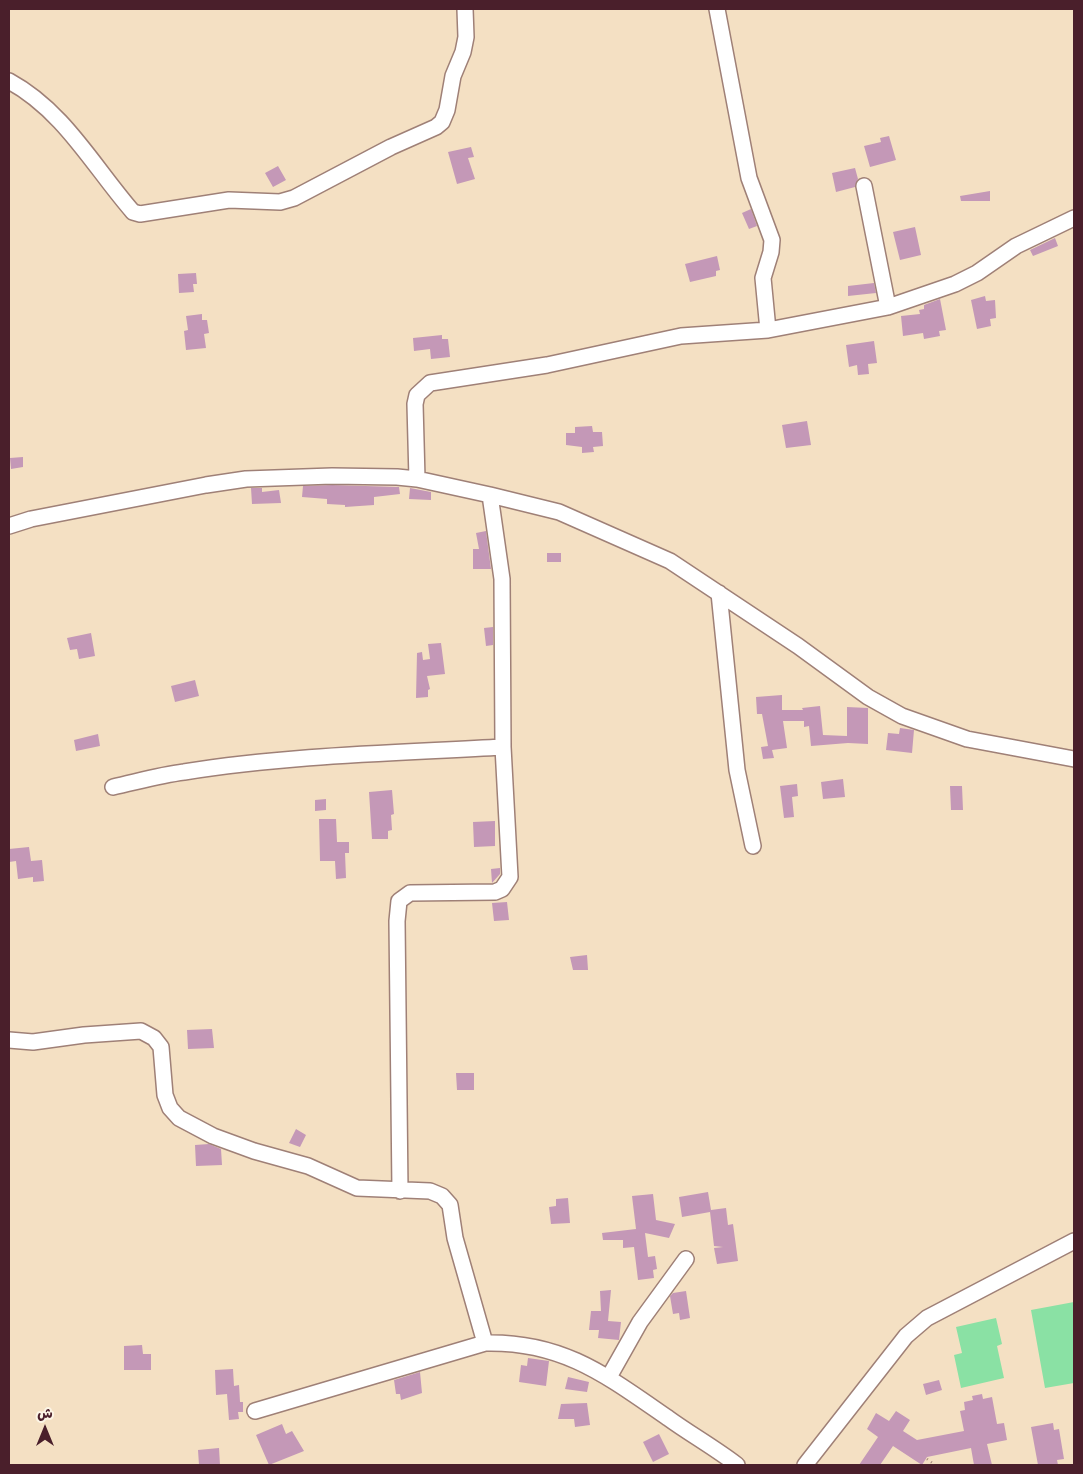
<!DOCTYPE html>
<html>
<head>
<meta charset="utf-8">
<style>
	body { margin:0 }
	#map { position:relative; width:1083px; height:1474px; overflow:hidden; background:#f4e0c3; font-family:Sriracha,"Playpen Sans Arabic",sans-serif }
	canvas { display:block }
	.frame { position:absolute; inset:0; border:10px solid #4a1f2b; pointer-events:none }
	.north { position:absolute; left:20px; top:1404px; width:50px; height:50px; -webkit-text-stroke:4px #fcf5e5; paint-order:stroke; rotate:0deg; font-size:14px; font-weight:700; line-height:20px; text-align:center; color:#4a1f2b }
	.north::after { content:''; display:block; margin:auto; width:18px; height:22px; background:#4a1f2b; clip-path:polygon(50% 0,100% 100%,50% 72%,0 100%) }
</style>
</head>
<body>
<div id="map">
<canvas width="1083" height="1474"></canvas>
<div class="frame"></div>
<div class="north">ش</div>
</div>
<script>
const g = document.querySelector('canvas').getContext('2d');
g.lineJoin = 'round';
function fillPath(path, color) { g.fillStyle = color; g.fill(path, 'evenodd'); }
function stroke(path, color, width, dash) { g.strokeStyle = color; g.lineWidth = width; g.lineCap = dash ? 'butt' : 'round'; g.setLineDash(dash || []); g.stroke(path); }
fillPath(new Path2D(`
	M1074 1302V1383L1045 1388 1031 1310Z
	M996 1318 1002 1344 997 1346 1004 1378 961 1388 954 1355 962 1353 956 1327Z`), '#8ae1a4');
fillPath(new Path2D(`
	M889 136 896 160 870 167 864 146 881 142 880 138Z
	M471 147 474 157 468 158 475 179 457 184 448 152Z
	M278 166 286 180 273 187 265 173Z
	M855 168 858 179 855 187 836 192 832 173Z
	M990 191V201H961L960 196Z
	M751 209 757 226 749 229 742 213Z
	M915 227 921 255 900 260 893 232Z
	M1055 238 1058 246 1033 256 1030 250Z
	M717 256 720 270 716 271V276L690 282 685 264Z
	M196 273 197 284H193L194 292 179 293 178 274Z
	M874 283 876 293 848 296V286Z
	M985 296 986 301 995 300 996 318 990 319 991 326 977 329 971 300Z
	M940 299 946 330 939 331 940 336 924 339 923 333 903 336 901 316 920 314 919 310 924 309V305Z
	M202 314V320H207L209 333 204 334 206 348 186 350 184 331 188 330 186 316Z
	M442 335V339H448L450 357 431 359 430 349 414 351 413 338Z
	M874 341 877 363 868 364 869 374 858 375 857 365 849 367 846 345Z
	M807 421 811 445 786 448 782 425Z
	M592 426 593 432H602L603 446 593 447 594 452 582 453V447L566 445V433H575V427Z
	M23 457V467L11 469 10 458Z
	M332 485 399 487 400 494 374 497V505L345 507V505L327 504V499L302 497 303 486Z
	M251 488H262V492L279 490 281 503 252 504Z
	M410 488 431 492V500L409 499Z
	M486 531 491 569H473V549H479L476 533Z
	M547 553H561V562H547Z
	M493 627V645L486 646 484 628Z
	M91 633 95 656 79 659 77 649 70 650 67 638Z
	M441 643 445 674 427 676 430 689 428 690V697L416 698 417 653 422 652 423 660 430 659 428 644Z
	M195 680 199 696 175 702 171 686Z
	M782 695V710H803L802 708 820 706 823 735 847 736V707L868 708V744L848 743 811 746 809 726 804 727V721H783L787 748 772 750 774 758 763 759 761 747 768 746 762 714H757L756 697Z
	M900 728 914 730 912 753 886 750 888 733 899 734Z
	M98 734 100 746 76 751 74 740Z
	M843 779 845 797 823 799 821 782Z
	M797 784 798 796 792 797 794 817 784 818 780 786Z
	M950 786H962L963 810H951Z
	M392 790 394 814 391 815 392 830 388 831V839H372L369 792Z
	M326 799V810L315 811V800Z
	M319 819H336L337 842H349V853H345L346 878 336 879 335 861H320Z
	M495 821V846L474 847 473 822Z
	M29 847 31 861 42 860 44 881 33 882V877L18 879 16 861 9 862V849Z
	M500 868V874L492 883 491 869Z
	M507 902 509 920 494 921 492 903Z
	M587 955 588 970H573L570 957Z
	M212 1029 214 1048 188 1049 187 1030Z
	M456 1073H474V1090H457Z
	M296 1129 306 1135 300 1147 289 1143Z
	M209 1144 221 1149 222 1165 196 1166 195 1145Z
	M708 1192 711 1210 726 1208 728 1225 733 1224 738 1261 717 1264 714 1248 723 1247 714 1246 710 1212 682 1217 679 1197Z
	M653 1194 656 1220 675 1224 669 1238 645 1233 648 1257 655 1256 657 1269 653 1270 654 1278 638 1280 634 1247 623 1248V1240H603L602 1233 636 1229 632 1196Z
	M568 1198 570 1223 551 1224 549 1207 556 1206V1199Z
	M611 1290 608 1321 621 1322 619 1340 598 1338 599 1330H589L591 1311H601L600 1291Z
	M686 1291 690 1318 680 1320 679 1313 673 1314 670 1296 673 1293Z
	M142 1345 143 1354H151V1370H124V1346Z
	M528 1358 549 1361 546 1386 519 1382 521 1365 527 1366Z
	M233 1369 234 1386 239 1385 240 1402H243V1412H238L239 1419 229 1420 227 1394 216 1395 215 1370Z
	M420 1372 422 1393 401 1400 400 1394H396L394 1380Z
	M568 1377 589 1382 587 1392 565 1389Z
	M939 1380 942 1390 926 1395 923 1384Z
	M982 1394 983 1399 992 1397 997 1424 1004 1423 1007 1440 987 1444 992 1465H974L971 1448 927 1457 922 1465 893 1446 880 1465H859L878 1437 867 1429 876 1413 889 1421 896 1411 910 1420 903 1431 917 1440 964 1431 960 1411 965 1410 964 1402 973 1400 972 1396Z
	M587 1403 590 1425 575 1427 574 1419H558L561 1404Z
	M1053 1423 1054 1430 1059 1429 1064 1459 1057 1460 1058 1465H1038L1031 1427Z
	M282 1424 286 1434 292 1431 304 1451 269 1465 256 1435Z
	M659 1434 669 1454 653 1462 643 1442Z
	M219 1448 220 1465H199L198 1450Z`), '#c498b7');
const minor = new Path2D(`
	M717 9 749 178 772 240 771 252 763 278 768 330
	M9 81C64 111 93 166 133 212L140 214 229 200 280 202 294 198 391 147 436 127 442 122 447 110 453 76 463 52 466 37 465 9
	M864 186 888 307
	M417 479 415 404 417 395 430 383 547 365 681 336 768 330 888 307 955 284 977 273 1016 246 1074 218
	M9 526 31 519 206 485 246 479 332 476 397 477 417 479 490 495 559 512 670 561 798 646 868 697 902 716 967 739 1074 759
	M719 593 737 770 753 846
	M113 787C136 782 160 775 184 772 289 755 397 753 503 747
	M9 1040 33 1042 84 1035 141 1031 154 1038 161 1047 165 1095 170 1108 179 1118 213 1136 254 1151 308 1166 357 1188 430 1191 442 1196 450 1205 455 1238 485 1343C563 1341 607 1376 668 1418 690 1434 715 1448 737 1465
	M400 1191 397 921 399 901 410 893 495 892 502 889 510 877 503 747 502 579 490 495
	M609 1377 640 1322 686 1259
	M255 1411 485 1343
	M805 1465 906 1336 927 1318 1074 1241`);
stroke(minor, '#9f8077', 18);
stroke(new Path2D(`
	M927 1459 935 1465`), '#9f8077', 2.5, [1, 4]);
stroke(minor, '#fff', 15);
</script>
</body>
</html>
